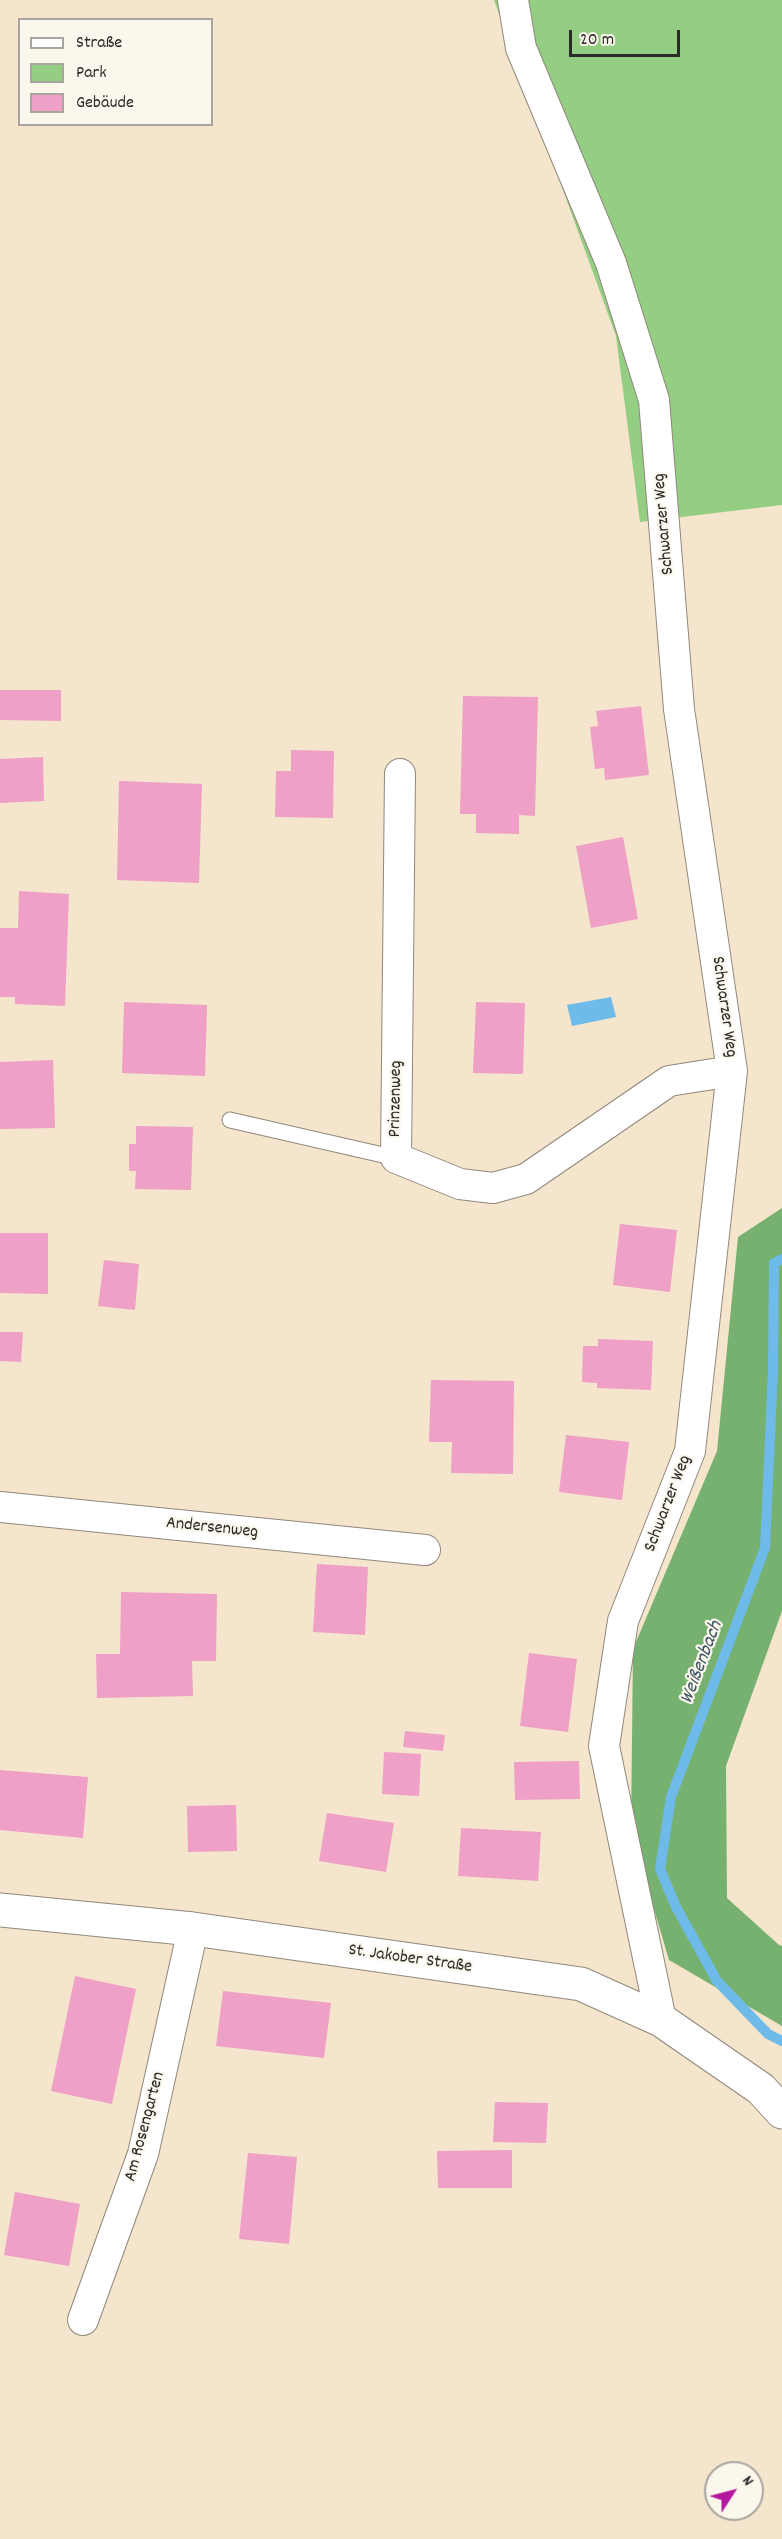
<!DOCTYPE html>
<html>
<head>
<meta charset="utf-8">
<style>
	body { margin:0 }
	#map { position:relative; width:782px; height:2539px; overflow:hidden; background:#f5e5cc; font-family:Dekko,sans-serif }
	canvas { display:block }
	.legend { position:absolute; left:18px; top:18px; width:195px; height:108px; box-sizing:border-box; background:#fbf7ec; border:2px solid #a8a59f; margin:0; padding:8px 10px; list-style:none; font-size:18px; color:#2b2b2b }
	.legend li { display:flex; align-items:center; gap:12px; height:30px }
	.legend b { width:30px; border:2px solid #a8a59f }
	.north { position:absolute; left:704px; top:2461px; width:60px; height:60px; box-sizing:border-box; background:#fbf7ec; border:2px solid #a8a59f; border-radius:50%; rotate:54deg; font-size:16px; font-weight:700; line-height:24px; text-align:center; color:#2b2b2b }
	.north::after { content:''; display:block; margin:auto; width:21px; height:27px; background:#b5179e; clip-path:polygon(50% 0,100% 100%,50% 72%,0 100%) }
	.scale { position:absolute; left:569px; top:30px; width:111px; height:27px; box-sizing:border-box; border:3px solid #2b2b2b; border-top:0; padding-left:8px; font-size:18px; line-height:21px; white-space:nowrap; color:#2b2b2b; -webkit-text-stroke:4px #fbf7ec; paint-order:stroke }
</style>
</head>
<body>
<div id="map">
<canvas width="782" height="2539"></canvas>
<ul class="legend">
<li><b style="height:8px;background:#fff"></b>Straße</li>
<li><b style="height:16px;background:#93ce82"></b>Park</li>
<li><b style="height:16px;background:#eea0c6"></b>Gebäude</li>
</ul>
<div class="north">N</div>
<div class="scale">20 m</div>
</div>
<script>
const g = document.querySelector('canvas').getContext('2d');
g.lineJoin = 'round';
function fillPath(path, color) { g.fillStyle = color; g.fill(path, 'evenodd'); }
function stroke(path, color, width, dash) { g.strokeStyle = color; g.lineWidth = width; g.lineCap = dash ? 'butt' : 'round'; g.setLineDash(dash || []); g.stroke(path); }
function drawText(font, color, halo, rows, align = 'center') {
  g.font = font + ' Dekko,sans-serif'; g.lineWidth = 4.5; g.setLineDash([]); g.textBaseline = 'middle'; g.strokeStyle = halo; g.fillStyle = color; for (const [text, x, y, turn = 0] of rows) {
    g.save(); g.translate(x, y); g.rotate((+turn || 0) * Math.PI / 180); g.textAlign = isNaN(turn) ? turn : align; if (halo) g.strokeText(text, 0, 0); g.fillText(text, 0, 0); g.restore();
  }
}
fillPath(new Path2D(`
	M494 0H782V505L640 522 616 336Z`), '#93ce82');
fillPath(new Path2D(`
	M782 1208V1611L726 1766 727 1898 779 1945 782 1946V2026L669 1960 631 1831 633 1649 717 1451 738 1237Z`), '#76b170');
fillPath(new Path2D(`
	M611 997 616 1017 572 1026 567 1005Z`), '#6ebae8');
stroke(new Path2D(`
	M782 1259 774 1263 773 1370 765 1548 671 1797 660 1869 676 1907 717 1981 768 2034 782 2041`), '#6ebae8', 10);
fillPath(new Path2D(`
	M0 690H61V721L0 720Z
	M463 696 538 697 535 816 519 815V834L476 833V814H460Z
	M641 706 649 775 605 780 604 768 595 769 590 727 598 726 596 711Z
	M291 750 334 751 333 818 275 817 276 771H291Z
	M43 757 44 801 0 803V759Z
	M119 781 202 784 199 883 117 880Z
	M623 837 638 919 591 928 576 846Z
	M19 891 69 894 65 1006 15 1004V997H0V928H18Z
	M124 1002 207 1005 205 1076 122 1073Z
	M476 1002 525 1003 523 1074 473 1073Z
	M53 1060 55 1128 0 1129V1062Z
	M136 1126 193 1127 191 1190 135 1189 136 1171H129V1144H136Z
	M620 1224 677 1230 670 1292 613 1285Z
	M0 1233H48V1294L0 1293Z
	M104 1260 139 1264 135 1310 98 1306Z
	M0 1332H23L21 1362 0 1361Z
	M598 1339 653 1341 651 1390 597 1388V1383L582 1382 583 1346H598Z
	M431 1380 514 1381 513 1474 451 1473 452 1442H429Z
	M566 1435 629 1442 622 1500 559 1492Z
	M317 1564 368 1567 365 1635 313 1632Z
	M121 1592 217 1594 216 1661H192L193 1696 97 1698 96 1654H120Z
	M529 1653 577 1659 568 1732 520 1726Z
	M405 1731 445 1735 443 1751 403 1747Z
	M384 1752 421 1754 419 1796 382 1794Z
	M579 1761 580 1799 515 1800 514 1762Z
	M0 1770 88 1777 83 1838 0 1830Z
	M236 1805 237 1851 188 1852 187 1806Z
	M327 1813 394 1823 386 1872 319 1861Z
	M461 1828 541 1832 538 1881 458 1876Z
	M75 1976 136 1989 112 2104 51 2091Z
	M223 1991 331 2003 324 2058 216 2046Z
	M495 2102 548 2103 546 2143 493 2142Z
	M512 2150V2188H438L437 2151Z
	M248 2153 297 2157 289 2244 239 2239Z
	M15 2192 80 2204 69 2266 4 2255Z`), '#eea0c6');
const lane = new Path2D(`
	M230 1120 396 1158`);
const street = new Path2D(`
	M513 0 521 48 611 263 654 400 679 709 732 1071 690 1451 623 1621 604 1746 661 2020
	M400 774 396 1158 460 1184 493 1188 526 1179 669 1081 732 1071
	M0 1507 425 1550
	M83 2320 143 2154 193 1929`);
const secondary = new Path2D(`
	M0 1910 193 1929 581 1984 661 2020 761 2089 782 2112`);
stroke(lane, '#90887c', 17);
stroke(street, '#90887c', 32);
stroke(secondary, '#90887c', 35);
stroke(lane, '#fff', 15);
stroke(street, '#fff', 30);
stroke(secondary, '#fff', 33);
drawText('18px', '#2b2b2b', '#fbf7ec', [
	["Schwarzer Weg",665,524,-95],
	["Schwarzer Weg",723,1007,82],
	["Prinzenweg",397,1099,-89],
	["Schwarzer Weg",669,1504,-69],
	["Andersenweg",212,1529,6],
	["St. Jakober Straße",410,1960,8],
	["Am Rosengarten",146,2127,-75]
]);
drawText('italic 20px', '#3f5664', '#fbf7ec', [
	["Weißenbach",703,1663,-69]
]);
</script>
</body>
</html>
